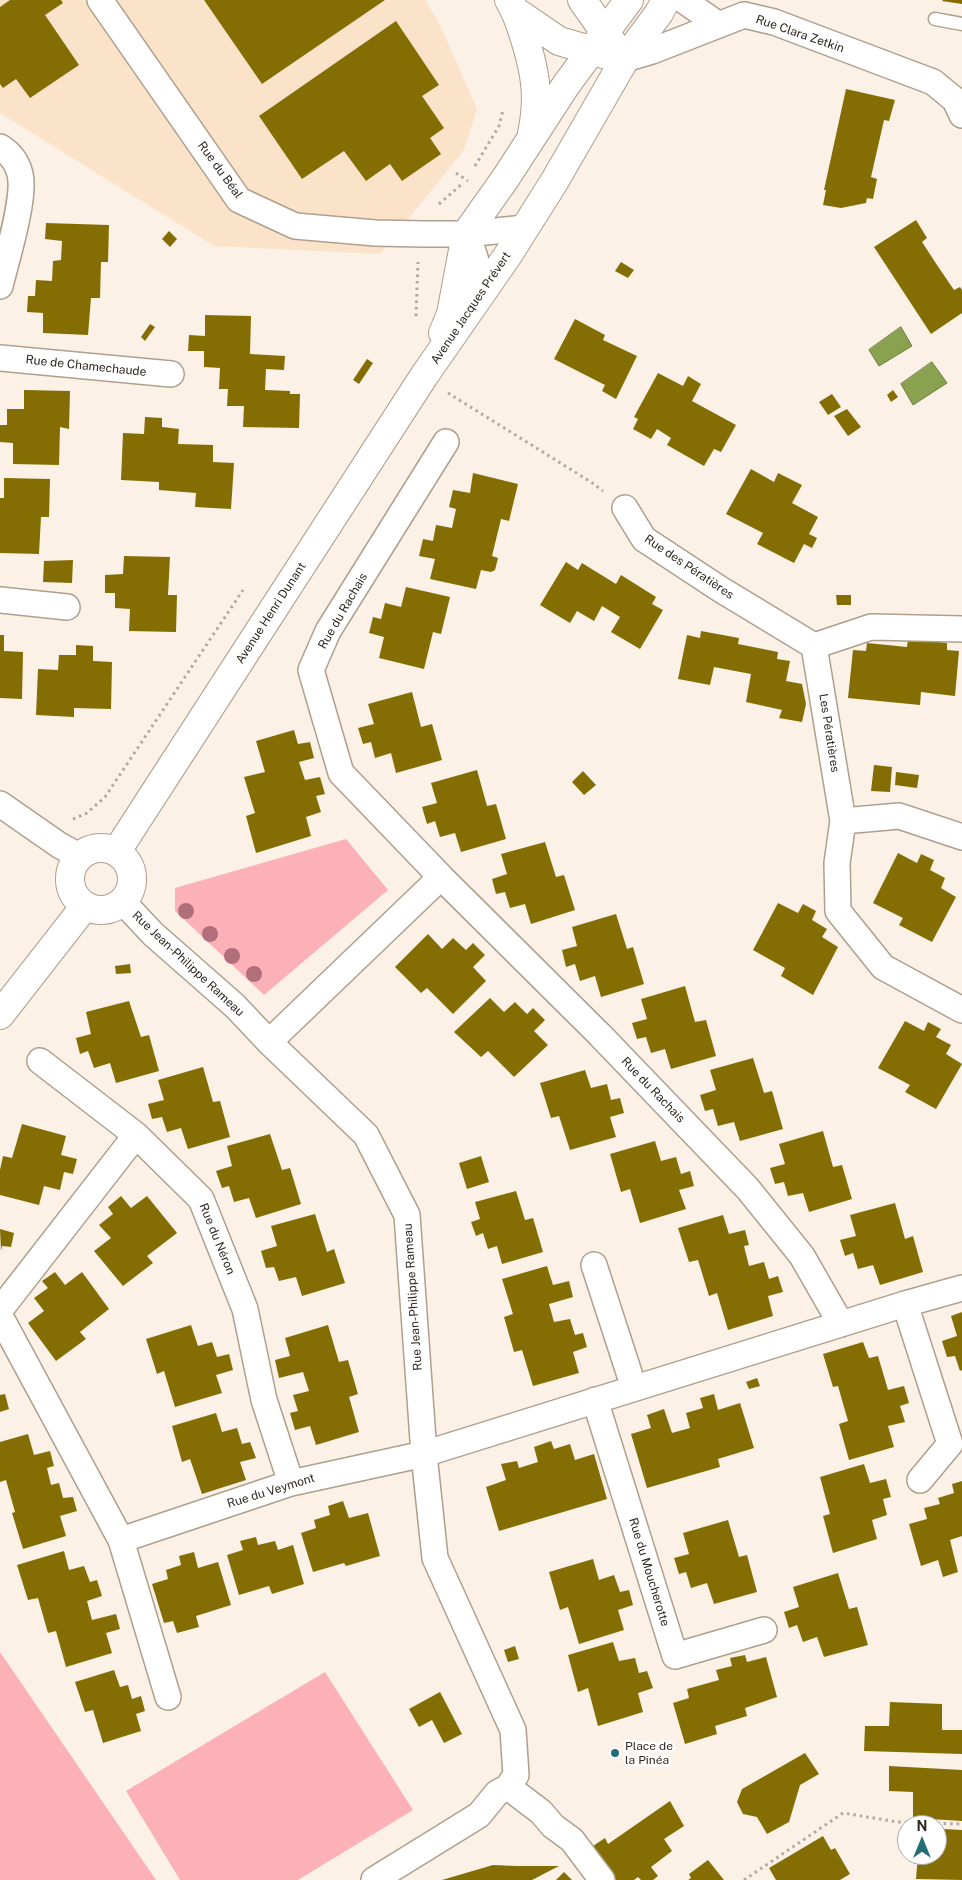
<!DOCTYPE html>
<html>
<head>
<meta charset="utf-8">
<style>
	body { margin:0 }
	#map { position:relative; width:962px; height:1880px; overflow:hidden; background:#fcf1e6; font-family:"Public Sans",sans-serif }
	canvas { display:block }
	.north { position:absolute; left:897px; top:1815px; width:50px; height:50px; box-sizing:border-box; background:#fff; border:1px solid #aba9a6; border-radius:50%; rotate:0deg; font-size:14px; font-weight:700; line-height:20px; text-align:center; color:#2e2821 }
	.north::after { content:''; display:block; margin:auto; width:18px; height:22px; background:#246f75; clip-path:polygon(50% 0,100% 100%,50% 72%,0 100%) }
</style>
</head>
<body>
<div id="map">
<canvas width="962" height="1880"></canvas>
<div class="north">N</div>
</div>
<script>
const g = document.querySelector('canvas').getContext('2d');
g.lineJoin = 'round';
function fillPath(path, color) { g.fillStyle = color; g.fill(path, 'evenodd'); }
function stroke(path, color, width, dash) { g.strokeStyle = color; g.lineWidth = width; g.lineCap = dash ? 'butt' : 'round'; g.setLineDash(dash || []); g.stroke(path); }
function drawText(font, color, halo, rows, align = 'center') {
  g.font = font + ' "Public Sans",sans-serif'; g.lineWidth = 5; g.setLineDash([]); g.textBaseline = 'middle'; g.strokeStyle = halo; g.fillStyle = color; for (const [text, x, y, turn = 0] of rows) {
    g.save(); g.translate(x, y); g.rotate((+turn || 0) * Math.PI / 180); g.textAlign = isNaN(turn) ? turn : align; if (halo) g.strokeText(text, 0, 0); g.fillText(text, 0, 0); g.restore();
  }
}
fillPath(new Path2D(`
	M0 0H425L439 23 477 109 464 150 380 254 214 246 0 113Z`), '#fbe3ca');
fillPath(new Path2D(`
	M346 839 388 890 264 995 175 911V888Z
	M0 1652 156 1880H0Z
	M325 1672 413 1810 298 1880H180L126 1791Z`), '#fbb1b6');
const water = new Path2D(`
	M901 327 912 346 879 366 869 350Z
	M932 362 947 383 913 405 901 384Z`);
fillPath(water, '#8aa150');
stroke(water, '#6e7d42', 1);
fillPath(new Path2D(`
	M10 0H61L63 3 45 15 79 65 30 98 16 79 3 88 0 84V7Z
	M204 0H385L262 84Z
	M943 0H962V4L942 1Z
	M396 21 439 85 422 96 444 128 430 138 441 154 402 181 390 164 366 181 344 151 302 179 259 116Z
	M846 89 895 100 889 121 884 120 871 177 877 179 873 199 867 198 866 203 841 208 823 205 826 190H824Z
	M916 220 927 238 922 242 937 265 954 290 960 287 962 290V313L931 334 874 247Z
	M46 223 109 225 108 262H101L100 298H91L88 335 43 333V313L27 312 28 296H35L36 280 52 281 53 261 61 260 62 241 45 239Z
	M169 231 177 239 170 247 162 239Z
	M621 262 634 270 628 278 615 271Z
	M205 315 251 316 250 354 285 356 284 370 266 369 265 390 290 391V394H300L299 428 243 427 244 406H227L228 389H219L220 368 204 367V351H188L189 335 205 336Z
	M575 319 605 335 603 340 637 356 616 399 602 391 605 385 554 359Z
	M150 324 155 327 145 341 141 337Z
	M367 359 373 363 359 384 353 380Z
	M658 373 683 386 688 376 701 384 692 401 736 425 721 452 714 449 704 466 667 445 671 438 657 429 651 439 633 429 638 419 634 417Z
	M24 390 70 391 69 429 60 427 59 465 13 464V443L0 442V425H7V409H24Z
	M893 390 898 397 891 402 887 395Z
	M832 394 841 407 828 415 819 402Z
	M847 409 861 427 848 436 834 416Z
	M145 417 162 418V427L179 429 178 444 213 445V462L234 463 231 509 195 507 196 493 159 490V482L121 480 123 433 144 434Z
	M751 469 774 482 778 473 802 485 792 503 818 517 809 534 817 538 812 548 804 544 794 563 757 544 763 533 726 514Z
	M473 473 518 484 509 521 501 519 492 556 498 558 495 570 491 572 481 570 476 589 430 579 435 559 419 556 423 539 433 541 436 525 452 528 456 509 449 507 453 490 470 493Z
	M4 478 50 479 49 517H41L39 554 0 553V498H4Z
	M124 556 170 557 168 595H177L176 632 129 631 130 609 115 608V593H105V575L123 574Z
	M73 560 72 583 43 582 44 561Z
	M566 562 578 570 582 563 616 584 621 575 656 597 652 604 663 610 640 649 611 632 620 617 602 606 594 621 577 611 570 623 540 605Z
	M406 587 450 597 441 634 433 632 424 669 379 658 384 637 369 633 373 617 381 619 385 603 401 607Z
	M836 595H851V605H837Z
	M701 631 739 638 738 644 778 652 777 659 790 661 786 681 802 684 806 704 802 722 779 718 782 710 746 702 751 674 714 667 710 685 678 679 687 635 700 638Z
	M0 635H4V651L23 652 22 699 0 698Z
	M908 639 947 643V650L959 651 955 696 921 692 920 705 848 698 853 650 866 651 867 643 907 647Z
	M76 645 93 646V661L112 662 111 709 74 708V717L36 715 38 669 58 670 59 655H76Z
	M412 692 421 727 432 724 442 760 396 773 391 753 375 758 371 742 363 744 358 728 374 724 368 704Z
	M294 730 298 744 310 742 314 758 299 762 305 780 320 777 325 794 316 796 321 812 306 817 311 836 256 853 246 816 255 813 244 777 265 772 256 741Z
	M874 765 892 767 890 792 871 791Z
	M477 770 487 806 496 804 506 839 461 852 455 833 440 837 435 821 427 824 422 807 437 803 431 783Z
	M583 771 596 785 584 795 572 782Z
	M896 772 919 775 917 788 895 785Z
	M545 842 556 877 564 875 575 910 531 924 525 904 510 908 505 892 496 894 492 879 507 874 501 854Z
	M898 853 917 863 921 854 934 860 930 870 945 878 941 888 956 897 932 942 899 925 903 918 873 903Z
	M778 903 798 913 803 904 816 911 812 920 827 929 822 937 838 947 813 995 781 976 785 968 753 950Z
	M616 914 627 949 633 947 644 984 601 997 595 976 580 981 575 964 566 967 562 950 577 946 572 927Z
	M428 934 442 949 453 938 466 950 473 943 485 955 473 967 486 981 453 1014 427 988 421 993 395 967Z
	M130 964 131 973 116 974 115 966Z
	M685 986 695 1022 706 1020 716 1056 671 1069 665 1049 651 1053 646 1037 637 1039 632 1023 647 1019 641 999Z
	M490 998 504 1012 515 1002 527 1014 533 1008 545 1020 534 1031 548 1045 514 1077 488 1051 481 1057 454 1032Z
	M129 1001 141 1037 149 1035 159 1071 116 1083 110 1063 94 1068 88 1051 80 1054 76 1038 91 1034 86 1012Z
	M905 1021 924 1031 928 1022 941 1029 936 1037 951 1045 946 1054 962 1064 936 1109 905 1092 910 1085 878 1068Z
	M753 1058 764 1093 772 1091 783 1129 740 1141 734 1122 718 1126 713 1109 705 1111 700 1095 716 1090 710 1070Z
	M203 1067 213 1102 220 1101 230 1137 188 1149 181 1128 167 1132 162 1117 152 1119 148 1104 164 1100 158 1080Z
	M585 1070 591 1088 607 1084 611 1100 620 1098 624 1113 610 1117 616 1137 570 1150 559 1116 551 1118 540 1083Z
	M22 1124 66 1136 61 1155 77 1159 73 1174 64 1172 60 1190 44 1186 39 1205 0 1195V1170L3 1156 12 1158Z
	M823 1131 833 1167 842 1165 852 1199 809 1212 803 1193 788 1196 784 1182 775 1184 770 1168 785 1164 779 1144Z
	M270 1134 282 1170 290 1168 301 1204 256 1218 249 1198 234 1202 229 1186 222 1188 216 1171 232 1166 227 1146Z
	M655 1141 661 1161 676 1157 681 1174 690 1171 694 1186 679 1190 686 1209 640 1223 630 1189 621 1192 610 1154Z
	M481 1156 489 1182 467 1189 459 1163Z
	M516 1191 525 1220 533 1218 543 1252 502 1264 497 1246 488 1249 483 1233 476 1236 471 1222 480 1219 475 1202Z
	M121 1196 131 1208 147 1196 177 1233 147 1256 153 1263 123 1286 94 1251 111 1238 99 1225 113 1214 108 1207Z
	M895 1203 905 1239 913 1236 923 1272 880 1285 873 1265 858 1269 853 1253 845 1256 840 1240 856 1236 850 1215Z
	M315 1214 327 1252 334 1249 345 1283 302 1296 296 1277 279 1281 274 1267 266 1268 261 1251 277 1246 271 1226Z
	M723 1215 729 1234 745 1230 749 1245 744 1246 749 1266 764 1262 769 1279 778 1276 783 1292 768 1296 773 1316 728 1330 717 1293 709 1296 698 1260 689 1262 678 1228Z
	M0 1229 14 1233 11 1247 2 1246 1 1251Z
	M547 1266 553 1285 569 1281 573 1297 549 1304 554 1322 570 1319 575 1335 583 1333 587 1347 573 1352 579 1373 533 1386 522 1350 514 1352 504 1317 513 1314 502 1279Z
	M55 1272 65 1285 82 1272 109 1309 80 1332 86 1339 56 1361 28 1323 44 1311 34 1298 48 1288 42 1281Z
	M962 1312V1370L960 1371 955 1356 947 1357 942 1341 957 1336 951 1316Z
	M191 1325 198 1346 212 1342 217 1357 229 1354 233 1370 216 1375 222 1393 175 1407 164 1371 157 1374 146 1339Z
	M328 1325 339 1362 348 1360 358 1394 349 1397 359 1432 316 1445 310 1426 295 1430 290 1413 298 1411 293 1395 309 1391 303 1372 279 1378 275 1360 290 1356 285 1338Z
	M863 1342 869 1358 878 1356 888 1390 904 1386 909 1403 900 1406 905 1422 888 1426 894 1447 849 1460 839 1424 848 1421 838 1386 833 1387 823 1354Z
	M757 1378 760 1386 749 1389 746 1382Z
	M5 1394 9 1409 0 1412V1395Z
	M714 1394 718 1410 740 1403 754 1448 718 1459 720 1467 647 1488 631 1434 651 1428 647 1415 664 1409 672 1433 690 1428 686 1413 703 1408 700 1398Z
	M216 1413 222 1432 237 1428 242 1444 250 1442 256 1458 240 1462 246 1480 202 1494 190 1459 182 1462 172 1426Z
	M28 1434 34 1455 50 1451 54 1466 47 1468 51 1485 59 1483 63 1498 73 1497 77 1511 60 1516 66 1536 23 1549 12 1513 15 1512 6 1480 0 1482V1442Z
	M551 1441 554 1449 570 1444 575 1460 594 1454 607 1499 499 1531 486 1487 506 1480 501 1464 517 1461 519 1468 538 1462 534 1447Z
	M864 1464 870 1483 886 1479 891 1497 883 1499 887 1515 872 1520 877 1539 833 1553 823 1516 830 1514 820 1477Z
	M962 1481V1536L950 1540 958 1572 943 1577 938 1560 921 1566 909 1524 927 1519 924 1508 940 1504 938 1498 954 1493 952 1484Z
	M343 1501 349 1518 368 1513 380 1556 346 1566 344 1563 313 1572 301 1533 316 1528 314 1520 330 1515 328 1506Z
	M728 1520 739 1557 747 1555 757 1592 714 1604 707 1583 691 1588 686 1572 679 1574 674 1558 689 1554 683 1533Z
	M256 1537 258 1545 275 1541 278 1550 293 1545 304 1584 272 1594 269 1586 239 1595 227 1555 243 1550 240 1541Z
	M64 1551 69 1570 84 1566 90 1582 97 1580 102 1596 87 1601 92 1620 116 1614 120 1629 106 1633 112 1653 66 1667 56 1631 48 1633 38 1598 28 1600 17 1565Z
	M194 1552 198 1568 218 1562 231 1605 196 1616 199 1627 177 1633 173 1621 164 1623 152 1584 168 1579 166 1570 181 1565 179 1556Z
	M593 1559 599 1580 614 1575 620 1592 629 1590 633 1605 618 1610 624 1630 579 1644 568 1607 560 1610 549 1572Z
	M838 1573 849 1609 857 1607 868 1645 824 1657 817 1637 803 1642 797 1625 789 1628 784 1612 799 1607 793 1587Z
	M613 1642 619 1661 635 1658 639 1673 647 1671 653 1688 638 1693 643 1712 598 1726 588 1688 578 1692 568 1655Z
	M515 1646 519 1659 508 1662 504 1650Z
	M745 1655 747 1662 766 1657 777 1697 745 1708 747 1716 715 1726 717 1734 685 1744 673 1703 689 1698 687 1689 719 1680 716 1670 732 1666 730 1658Z
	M114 1670 120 1687 128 1685 132 1699 141 1696 145 1711 136 1714 141 1731 103 1743 93 1710 85 1712 75 1682Z
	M440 1692 462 1734 444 1743 432 1720 419 1727 409 1709Z
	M890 1702 942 1704V1730H962V1754L864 1751 865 1726H889Z
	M805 1753 819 1774 800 1785 789 1822 767 1834 757 1817 743 1814 737 1802 742 1789Z
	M889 1766 962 1770V1821L913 1818V1792L889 1791Z
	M670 1801 684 1826 664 1839 672 1851 651 1867 658 1876 653 1880H641L638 1877 634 1880H606L588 1856 596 1851 593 1846 605 1838 608 1844Z
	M944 1829 962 1830V1880L916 1879 918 1855H942Z
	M823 1836 831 1850 835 1848 850 1874 840 1880H776L769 1868Z
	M708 1860 724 1880H688L691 1878 689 1874Z
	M493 1865 516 1866H559L532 1880H442Z
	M564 1872 572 1880H556Z`), '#846e03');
const service = new Path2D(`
	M935 19 962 24`);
const minor = new Path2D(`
	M100 0 239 200 295 226 375 233 424 234H466L525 228
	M683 0 719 25
	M625 59 652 51 744 15 774 22 933 82 955 100 962 115
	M0 147C10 153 17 162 20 174 26 197 6 261 0 286
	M466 234C480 266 481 273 472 306
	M0 358 171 374
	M446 442 328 631 311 670 341 773 441 877 600 1035 748 1189 802 1256 841 1324
	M625 508 644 539 720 589 814 646 871 627 962 629
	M0 600 67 607
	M814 646 843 821
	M0 804 59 845 79 856
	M962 837 899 816 843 821 837 863 838 911 883 967 962 1010
	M123 902 153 934 235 1006 269 1042 366 1135 407 1215 424 1454 435 1558 513 1730 516 1775 508 1787 497 1793 479 1815 374 1880
	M269 1042 441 877
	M40 1061 136 1135 201 1199 245 1309 264 1400 291 1483
	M594 1265 634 1388
	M905 1304 950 1444 920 1480
	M0 1310 136 1135
	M0 1316 121 1540 291 1483 424 1454 905 1304 962 1288
	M595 1400 675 1656 764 1630
	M121 1540 168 1697
	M508 1787 541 1812 553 1826 572 1840 602 1880`);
const secondary = new Path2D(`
	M509 0C516 11 520 23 524 36 535 70 540 97 532 133
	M582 0 616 48
	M515 11 559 41 607 55
	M443 333 451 314 466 234 505 179 566 85 629 0
	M70 879a31 31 0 1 1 62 0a31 31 0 1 1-62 0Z
	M117 851 424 376 508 255 554 182 625 59 659 13 666 0
	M0 1015 85 906`);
stroke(service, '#af9f8d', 15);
stroke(minor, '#af9f8d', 28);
stroke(secondary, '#af9f8d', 30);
stroke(new Path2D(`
	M475 166 499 126 503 110
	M456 173 468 181
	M439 204 463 183
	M416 316 418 262
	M448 393 591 482 603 491
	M73 819 87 813 105 797 243 590
	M744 1880 843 1813 898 1822 962 1824`), '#b1a89f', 3, [2.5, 4]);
stroke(service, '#fff', 12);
stroke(minor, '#fff', 25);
stroke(secondary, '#fff', 28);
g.fillStyle = '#b16e7b';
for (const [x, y] of [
	[186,911],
	[210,934],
	[232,956],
	[254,974]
]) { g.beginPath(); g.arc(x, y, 8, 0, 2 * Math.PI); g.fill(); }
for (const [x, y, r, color] of [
	[615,1753,5,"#246f75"]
]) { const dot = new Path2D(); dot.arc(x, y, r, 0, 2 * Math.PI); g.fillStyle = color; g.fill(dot); stroke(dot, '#fff', 2); }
drawText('12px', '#2e2821', '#fff', [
	["Rue Clara Zetkin",800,34,19],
	["Rue du Béal",220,170,54],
	["Avenue Jacques Prévert",471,308,-56],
	["Rue de Chamechaude",86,366,6],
	["Rue des Pératières",689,567,34],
	["Rue du Rachais",343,611,-60],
	["Avenue Henri Dunant",271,613,-57],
	["Les Pératières",829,733,81],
	["Rue Jean-Philippe Rameau",188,964,43],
	["Rue du Rachais",653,1090,46],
	["Rue du Néron",217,1239,68],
	["Rue Jean-Philippe Rameau",413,1297,-94],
	["Rue du Veymont",271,1491,-17],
	["Rue du Moucherotte",649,1572,73]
]);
drawText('12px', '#2e2821', '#fff', [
	["Place de",625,1746],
	["la Pinéa",625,1760]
], 'left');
</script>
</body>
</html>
